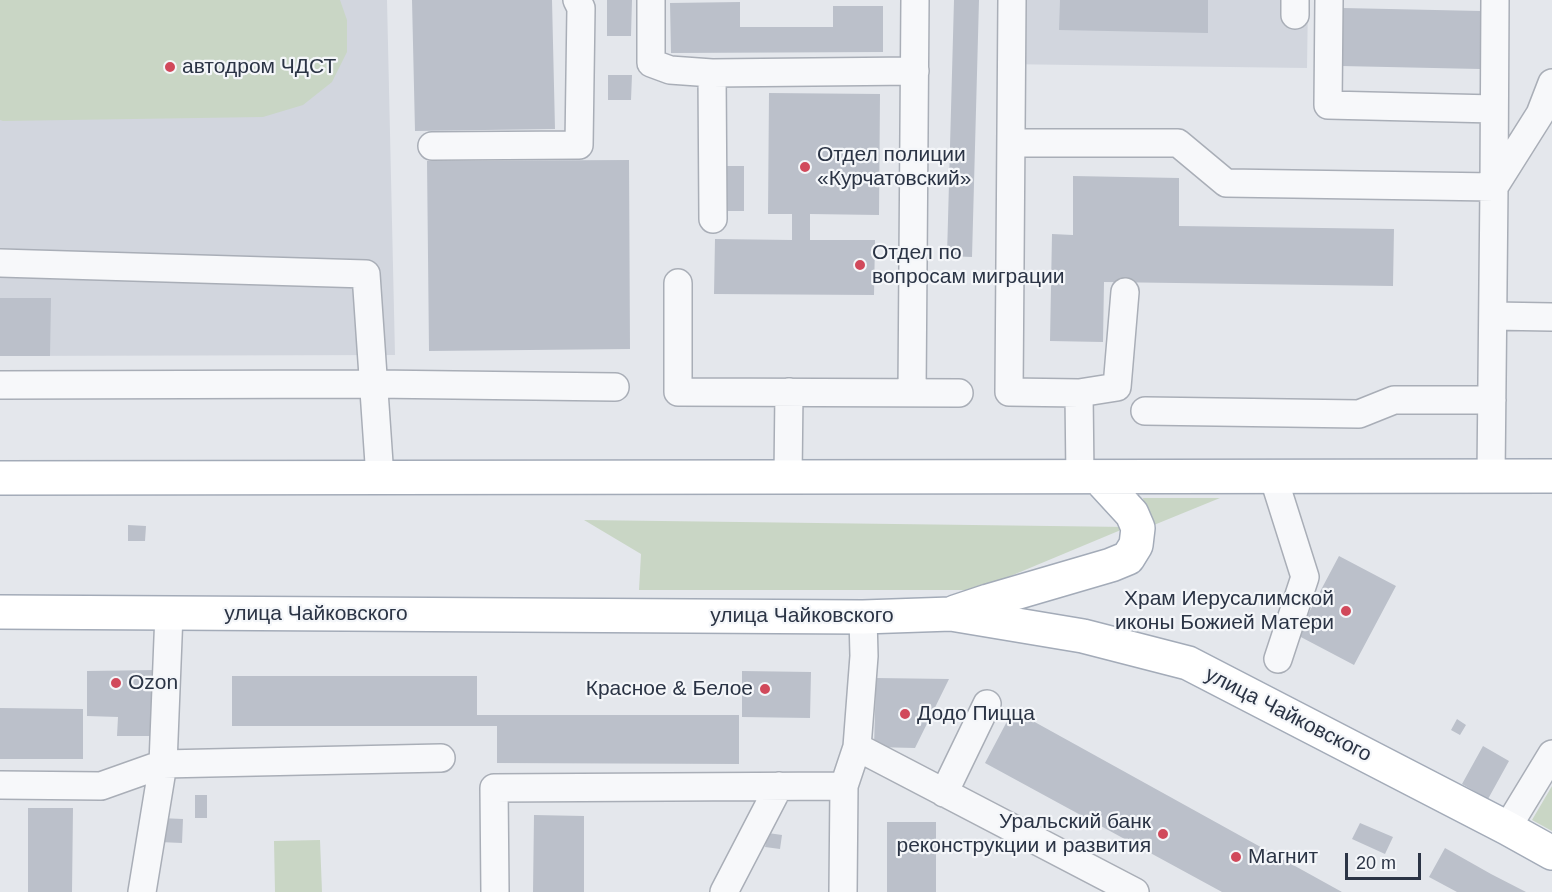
<!DOCTYPE html>
<html>
<head>
<meta charset="utf-8">
<style>
	body { margin:0 }
	#map { position:relative; width:1552px; height:892px; overflow:hidden; background:#e4e7ec; font-family:Helvetica,sans-serif }
	canvas { display:block }
	.scale { position:absolute; left:1345px; top:853px; width:76px; height:27px; box-sizing:border-box; border:3px solid #2b3445; border-top:0; padding-left:8px; font-size:18px; line-height:21px; white-space:nowrap; color:#2b3445; -webkit-text-stroke:4px #f4f6f9; paint-order:stroke }
</style>
</head>
<body>
<div id="map">
<canvas width="1552" height="892"></canvas>
<div class="scale">20 m</div>
</div>
<script>
const g = document.querySelector('canvas').getContext('2d');
g.lineJoin = 'round';
function fillPath(path, color) { g.fillStyle = color; g.fill(path, 'evenodd'); }
function stroke(path, color, width, dash) { g.strokeStyle = color; g.lineWidth = width; g.lineCap = dash ? 'butt' : 'round'; g.setLineDash(dash || []); g.stroke(path); }
function drawText(font, color, halo, rows, align = 'center') {
  g.font = font + ' Helvetica,sans-serif'; g.lineWidth = 4.5; g.setLineDash([]); g.textBaseline = 'middle'; g.strokeStyle = halo; g.fillStyle = color; for (const [text, x, y, turn = 0] of rows) {
    g.save(); g.translate(x, y); g.rotate((+turn || 0) * Math.PI / 180); g.textAlign = isNaN(turn) ? turn : align; if (halo) g.strokeText(text, 0, 0); g.fillText(text, 0, 0); g.restore();
  }
}
fillPath(new Path2D(`
	M0 0H387L395 355 0 356Z
	M1002 0H1308L1307 68 999 64Z`), '#d2d6de');
fillPath(new Path2D(`
	M0 0H340L347 20V52L332 82 303 105 263 117 3 121 0 120Z
	M1143 498H1220L1149 527Z
	M584 520 1128 527 977 590H639L641 554Z
	M1552 786V831L1532 820Z
	M320 840 322 892H275L274 841Z`), '#c9d6c5');
fillPath(new Path2D(`
	M412 0H552L555 129 415 131Z
	M607 0H632L631 36H607Z
	M954 0H979L972 257 947 256Z
	M1060 0H1208V33L1059 30Z
	M740 2V27H833V6H883V52L671 53 670 3Z
	M1343 8 1481 11 1480 69 1341 66Z
	M608 75H632L631 100H608Z
	M769 93 880 94 879 215 810 214V240H875L874 295 714 294 715 239 792 240V214H768Z
	M629 160 630 349 429 351 427 161Z
	M726 166H744V211H726Z
	M1073 176 1179 178V226L1394 229 1393 286 1104 282 1103 342 1050 341 1052 234 1073 235Z
	M0 298H51L50 356H0Z
	M128 525 146 526 145 541H128Z
	M1339 556 1396 586 1354 665 1297 635Z
	M156 670V736H117L118 717 87 716V671Z
	M742 671 811 672 810 718 742 717Z
	M232 676H477V715H739V764L497 763V726H232Z
	M876 678 949 679 915 748 874 747Z
	M0 708 83 709V759H0Z
	M1013 710 1342 892H1222L985 763Z
	M1457 719 1466 725 1460 735 1451 730Z
	M1483 746 1509 761 1488 799 1462 784Z
	M195 795H207V818H195Z
	M28 808H73L72 892H28Z
	M534 815 584 816V892H533Z
	M160 818 183 819 182 843 159 842Z
	M887 822H936V892H887Z
	M1360 823 1393 837 1385 854 1352 839Z
	M768 833 782 835 780 849 765 847Z
	M1445 848 1491 874 1526 892H1457L1429 877Z`), '#bbc0ca');
const minor = new Path2D(`
	M651 0V63L670 70 712 73
	M1012 0 1009 392 1079 393 1080 477
	M1329 0 1328 105 1494 109
	M1295 15V0
	M1011 143H1178L1226 183 1494 187 1495 0
	M432 146 579 145 581 8 577 0
	M713 219 712 73 915 71
	M0 263 366 274 380 478
	M678 283V392L959 393
	M1493 316 1552 317
	M0 385 374 384 615 387
	M912 393 915 0
	M1079 393 1117 387 1125 292
	M1145 411 1359 414 1394 400H1492
	M1273 476 1305 577 1278 659
	M1491 476 1494 187 1540 114 1552 83
	M788 477 789 392
	M857 747 1135 892
	M0 785 101 786 163 764 441 758
	M944 793 987 704
	M1507 828 1552 754
	M142 892 163 764 169 613
	M495 892 494 788 844 786
	M724 892 779 786
	M843 892 844 786 857 747 864 656 863 617`);
const major = new Path2D(`
	M0 478 1552 476
	M0 612 863 617 951 614 1083 636 1188 663 1507 828 1552 853
	M955 612 988 601 1111 565 1128 558 1136 545 1138 528 1132 514 1098 477`);
stroke(minor, '#a9aeb7', 30);
stroke(major, '#a3abb8', 36);
stroke(minor, '#f7f8fa', 27);
stroke(major, '#fff', 33);
for (const [x, y, r, color] of [
	[170,67,6,"#d1495b"],
	[805,167,6,"#d1495b"],
	[860,265,6,"#d1495b"],
	[1346,611,6,"#d1495b"],
	[116,683,6,"#d1495b"],
	[765,689,6,"#d1495b"],
	[905,714,6,"#d1495b"],
	[1163,834,6,"#d1495b"],
	[1236,857,6,"#d1495b"]
]) { const dot = new Path2D(); dot.arc(x, y, r, 0, 2 * Math.PI); g.fillStyle = color; g.fill(dot); stroke(dot, '#f4f6f9', 2); }
drawText('21px', '#2b3445', '#f4f6f9', [
	["автодром ЧДСТ",182,67],
	["Отдел полиции",817,155],
	["«Курчатовский»",817,179],
	["Отдел по",872,253],
	["вопросам миграции",872,277],
	["Храм Иерусалимской",1334,599,"right"],
	["иконы Божией Матери",1334,623,"right"],
	["Ozon",128,683],
	["Красное & Белое",753,689,"right"],
	["Додо Пицца",917,714],
	["Уральский банк",1151,822,"right"],
	["реконструкции и развития",1151,846,"right"],
	["Магнит",1248,857]
], 'left');
drawText('21px', '#2b3445', '#f4f6f9', [
	["улица Чайковского",316,614],
	["улица Чайковского",802,616],
	["улица Чайковского",1288,715,27]
]);
</script>
</body>
</html>
